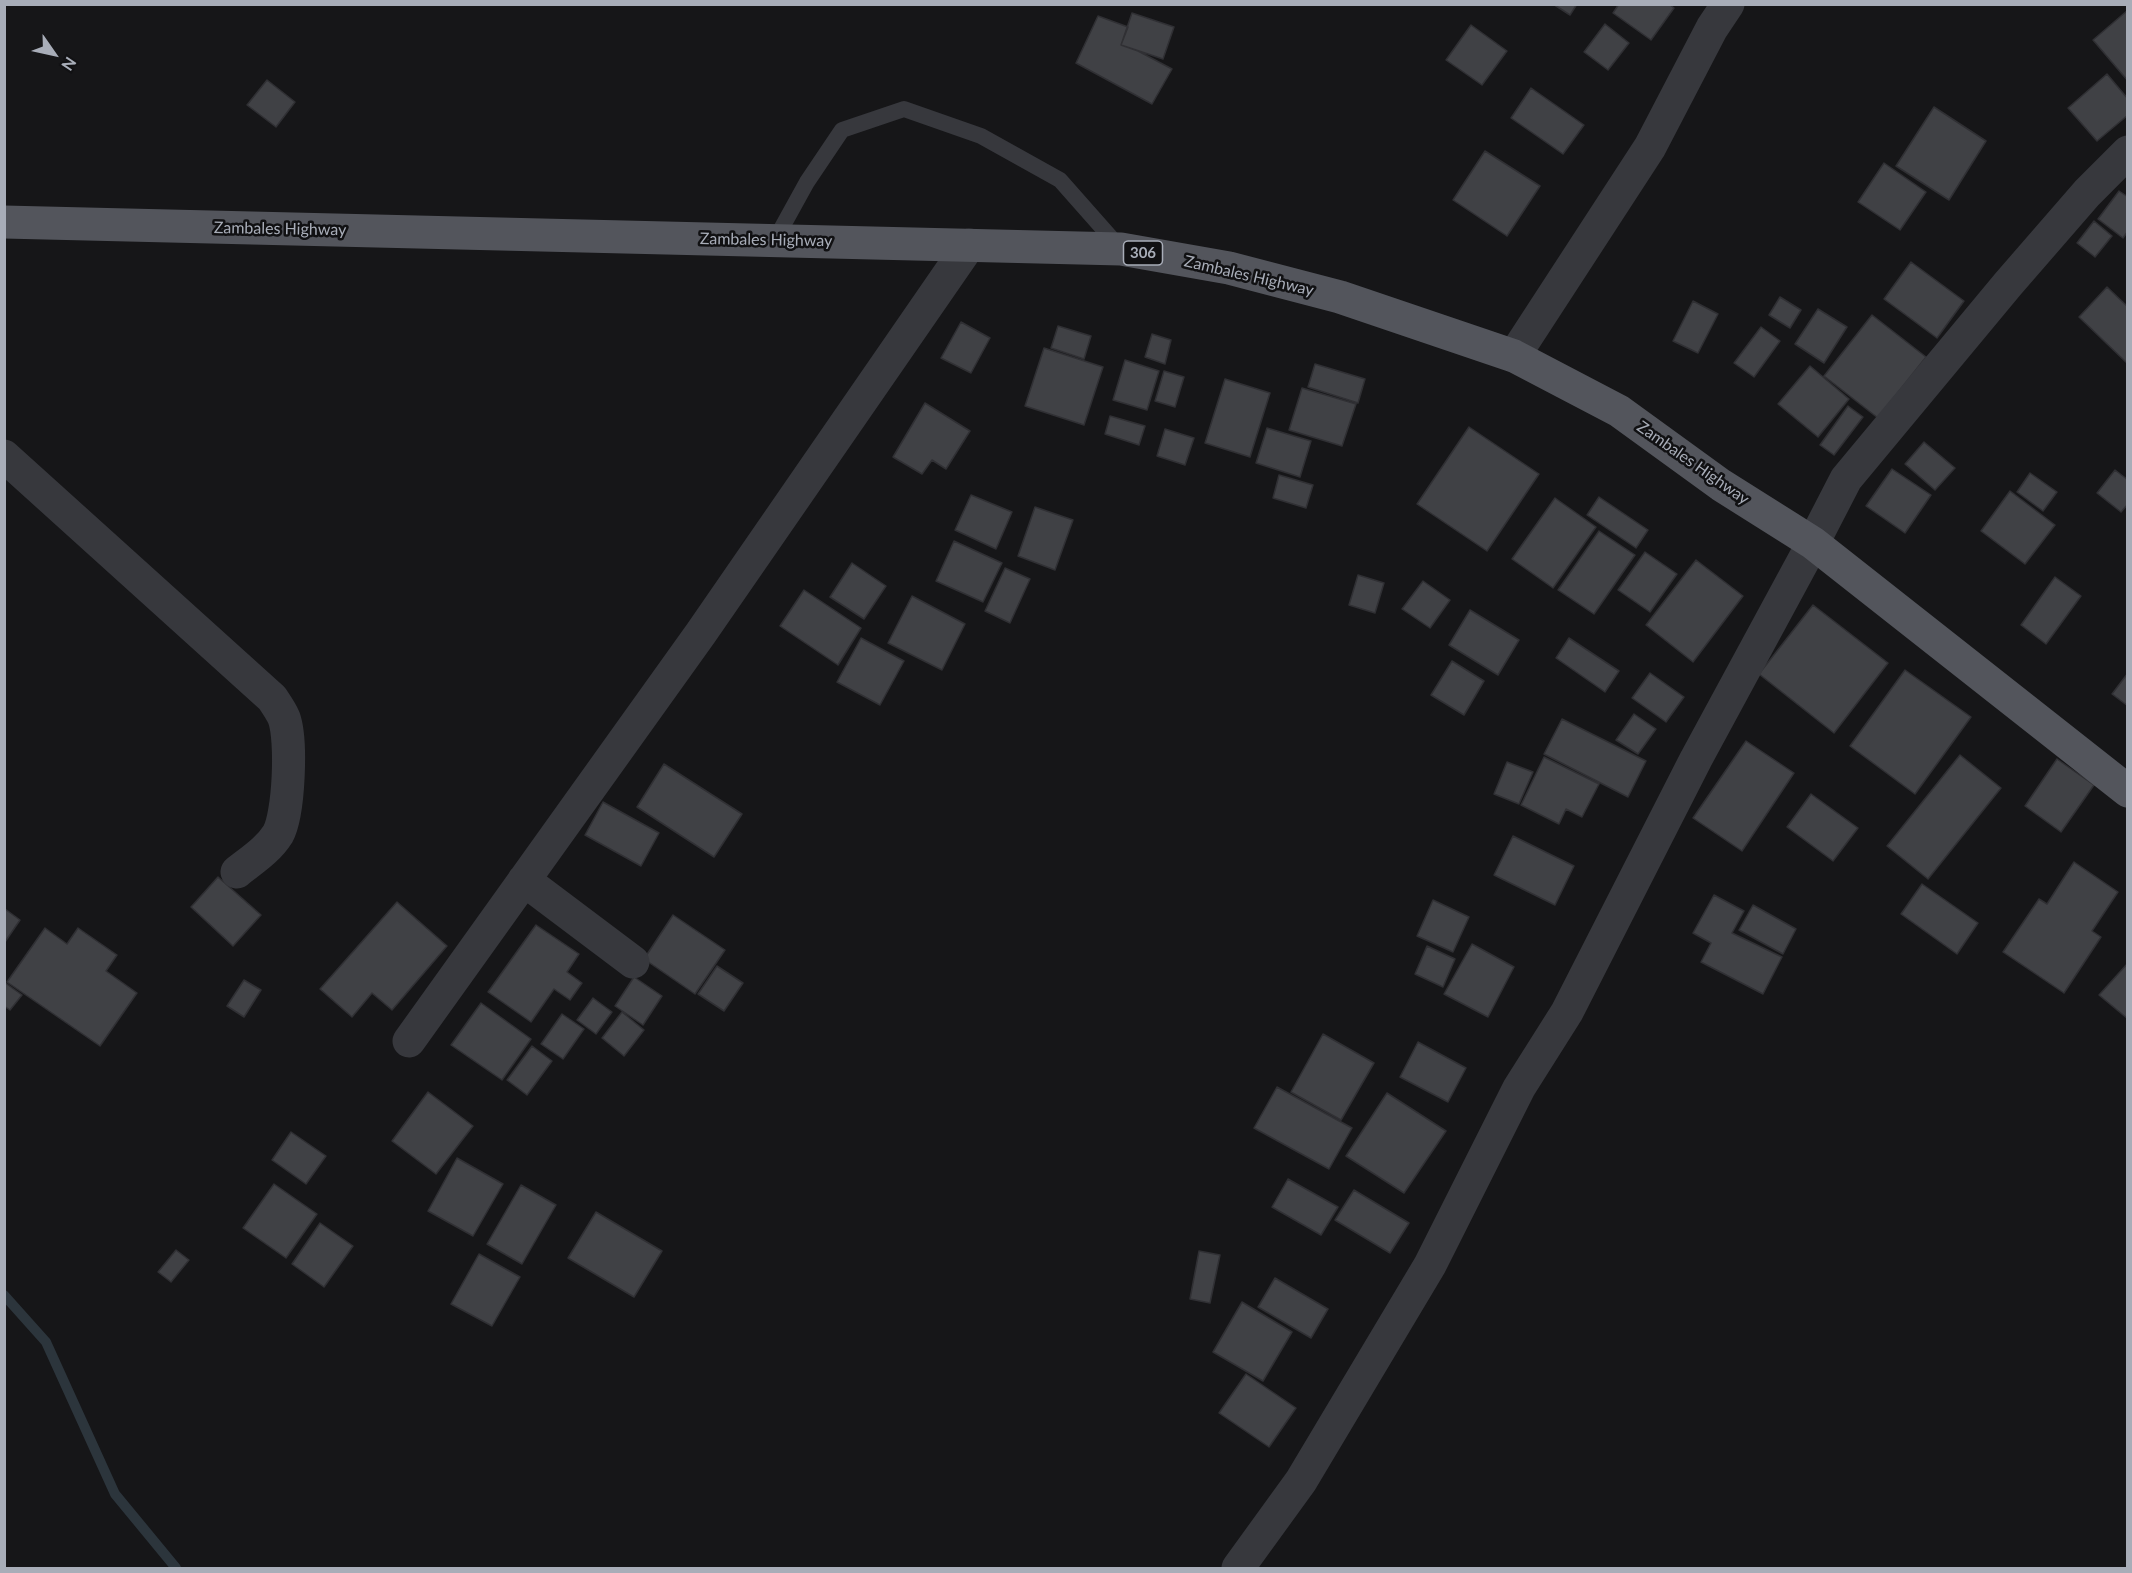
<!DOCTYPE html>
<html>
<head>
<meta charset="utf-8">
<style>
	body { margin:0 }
	#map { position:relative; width:2132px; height:1573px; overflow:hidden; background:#161618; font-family:Lato,sans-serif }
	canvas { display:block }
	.frame { position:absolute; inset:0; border:6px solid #a8adb8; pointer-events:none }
	.north { position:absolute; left:24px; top:24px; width:60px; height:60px; -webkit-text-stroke:4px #111113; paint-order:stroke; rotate:124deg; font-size:16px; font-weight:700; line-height:24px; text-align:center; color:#a8adb8 }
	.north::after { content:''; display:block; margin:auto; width:21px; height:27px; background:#a8adb8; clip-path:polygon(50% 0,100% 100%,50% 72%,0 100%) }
</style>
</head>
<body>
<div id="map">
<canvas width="2132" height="1573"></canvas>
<div class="frame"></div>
<div class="north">N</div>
</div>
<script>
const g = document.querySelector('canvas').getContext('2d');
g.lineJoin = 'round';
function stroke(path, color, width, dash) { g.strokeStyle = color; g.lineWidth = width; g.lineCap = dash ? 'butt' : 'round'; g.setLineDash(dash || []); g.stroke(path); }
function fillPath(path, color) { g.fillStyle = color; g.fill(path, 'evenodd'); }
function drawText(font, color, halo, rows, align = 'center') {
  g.font = font + ' Lato,sans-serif'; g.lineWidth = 5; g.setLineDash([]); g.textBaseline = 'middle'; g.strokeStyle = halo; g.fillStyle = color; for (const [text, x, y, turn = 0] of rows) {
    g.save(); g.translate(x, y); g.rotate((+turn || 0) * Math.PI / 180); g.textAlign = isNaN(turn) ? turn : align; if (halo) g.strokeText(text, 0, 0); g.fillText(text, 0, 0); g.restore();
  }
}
stroke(new Path2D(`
	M4 1295 46 1342 115 1494 176 1568`), '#2c353c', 10);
const building = new Path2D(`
	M1553 4H1577L1570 15Z
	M1619 4H1669L1674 8 1651 40 1613 13Z
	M2128 10V81L2093 40Z
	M1132 13 1174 27 1163 59 1121 45Z
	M1098 16 1128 27 1121 45 1138 51 1172 69 1152 104 1076 63Z
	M1605 24 1629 43 1608 70 1584 52Z
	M1471 25 1507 51 1482 85 1446 60Z
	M2107 74 2128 99V115L2097 141 2068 108Z
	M267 80 295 102 276 127 247 105Z
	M1531 88 1584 125 1563 154 1511 118Z
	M1934 107 1986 141 1949 200 1896 166Z
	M1485 151 1540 186 1507 236 1453 200Z
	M1884 163 1926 192 1900 230 1858 202Z
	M2119 191 2128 197V231L2123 238 2098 219Z
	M2094 221 2112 236 2095 257 2077 243Z
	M1911 262 1964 301 1937 338 1884 299Z
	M2107 287 2128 307V364L2079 317Z
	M1780 297 1801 310 1790 328 1769 315Z
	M1693 301 1718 314 1698 353 1673 341Z
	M1818 309 1847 327 1824 363 1795 344Z
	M1872 315 1926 357 1878 418 1824 376Z
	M961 322 990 338 971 373 941 358Z
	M1058 326 1091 336 1084 359 1051 348Z
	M1761 327 1780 341 1754 377 1734 363Z
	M1152 334 1171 340 1165 364 1145 357Z
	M1044 348 1103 367 1084 425 1025 406Z
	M1125 360 1159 371 1147 410 1113 400Z
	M1315 364 1365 379 1358 403 1308 387Z
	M1810 366 1849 399 1818 437 1778 404Z
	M1164 371 1184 377 1175 407 1155 401Z
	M1225 379 1270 393 1250 457 1205 443Z
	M1302 388 1356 404 1342 446 1289 430Z
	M925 403 970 431 946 469 932 460 922 474 893 457Z
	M1848 406 1863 417 1834 455 1820 445Z
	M1110 416 1145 426 1139 445 1105 434Z
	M1469 427 1539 474 1487 551 1417 504Z
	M1267 428 1311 441 1300 477 1256 463Z
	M1165 429 1194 438 1185 465 1157 456Z
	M1924 442 1955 468 1935 490 1905 464Z
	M1892 469 1931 495 1905 533 1866 506Z
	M2115 470 2128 480V504L2121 512 2097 493Z
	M2030 473 2057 492 2043 511 2017 492Z
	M1279 475 1313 485 1306 508 1273 498Z
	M2010 491 2055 525 2025 564 1981 531Z
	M971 495 1012 512 996 549 955 530Z
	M1599 497 1648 530 1636 548 1587 515Z
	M1555 498 1596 527 1553 588 1512 559Z
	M1035 507 1073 520 1055 570 1018 556Z
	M1599 531 1635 555 1594 614 1558 590Z
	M954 541 1002 563 983 602 936 581Z
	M1645 552 1677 574 1650 612 1618 590Z
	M1696 560 1743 596 1693 662 1646 625Z
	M852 563 886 586 864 619 830 597Z
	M1005 568 1030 579 1010 623 985 611Z
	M1358 575 1384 583 1375 613 1349 605Z
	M2055 577 2081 596 2046 644 2021 625Z
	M1423 581 1450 600 1430 628 1402 609Z
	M804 590 861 628 838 665 780 626Z
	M912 596 965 624 942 670 888 643Z
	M1813 605 1888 663 1834 733 1759 674Z
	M1470 610 1519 640 1498 675 1449 645Z
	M861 638 904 661 880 705 837 682Z
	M1569 638 1619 671 1605 692 1556 658Z
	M1452 661 1484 681 1464 715 1431 695Z
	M1905 670 1971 717 1915 794 1850 746Z
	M1650 673 1684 697 1666 722 1632 698Z
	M2128 673V706L2112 694Z
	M1634 714 1656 729 1638 754 1616 740Z
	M1562 719 1646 761 1628 797 1544 754Z
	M1746 741 1794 773 1742 851 1693 818Z
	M1960 755 2001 788 1928 879 1887 846Z
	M1544 757 1599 784 1582 817 1566 809 1559 824 1521 805Z
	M2057 759 2094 785 2061 832 2025 806Z
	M1507 762 1533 772 1519 804 1494 794Z
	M664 764 742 814 714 857 637 807Z
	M1811 794 1858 828 1833 861 1787 827Z
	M603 802 659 833 641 866 585 835Z
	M1513 836 1574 866 1555 905 1494 875Z
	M2074 862 2118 892 2092 931 2101 937 2064 993 2003 952 2039 899 2047 904Z
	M218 877 261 915 233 946 191 907Z
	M1922 884 1978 923 1957 954 1901 914Z
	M1714 895 1744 911 1732 933 1782 957 1763 994 1701 962 1711 943 1693 933Z
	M1433 900 1469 917 1453 952 1417 936Z
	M397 902 447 946 392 1010 372 993 352 1017 320 989Z
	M1753 905 1796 929 1783 954 1739 930Z
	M5 909 20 920 5 942 4 910Z
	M673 915 725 950 695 994 644 959Z
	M536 925 579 954 567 972 582 983 570 1000 554 989 531 1022 488 992Z
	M45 928 67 944 78 928 117 955 106 971 137 993 100 1046 7 982Z
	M1472 944 1514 967 1488 1017 1444 994Z
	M1427 946 1455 959 1443 987 1415 974Z
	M2128 963V1019L2099 995Z
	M717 966 743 983 724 1011 698 994Z
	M634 977 662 996 643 1025 615 1006Z
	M244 980 261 990 244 1017 227 1006Z
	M4 982 22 995 10 1010 4 1006Z
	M593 998 612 1012 596 1034 577 1020Z
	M481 1003 531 1039 502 1080 451 1045Z
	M622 1012 644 1030 624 1056 602 1038Z
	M562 1014 584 1029 563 1059 541 1044Z
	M1323 1034 1374 1063 1341 1120 1291 1092Z
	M1418 1042 1466 1068 1448 1102 1400 1077Z
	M532 1046 552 1061 527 1095 507 1080Z
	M1277 1087 1352 1128 1329 1169 1254 1128Z
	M428 1092 473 1126 436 1174 392 1141Z
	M1387 1093 1446 1131 1404 1193 1346 1156Z
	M291 1132 326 1156 306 1184 272 1160Z
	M457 1158 503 1184 473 1236 428 1211Z
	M1288 1179 1338 1207 1321 1235 1272 1207Z
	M274 1184 317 1214 286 1258 243 1228Z
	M521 1185 556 1205 522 1264 487 1244Z
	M1354 1190 1409 1223 1390 1253 1335 1220Z
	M596 1212 662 1251 634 1297 568 1258Z
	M320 1223 353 1246 324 1287 292 1264Z
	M176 1250 189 1260 171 1282 158 1272Z
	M1199 1251 1220 1255 1210 1303 1190 1299Z
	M479 1254 520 1277 492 1326 451 1304Z
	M1275 1278 1328 1309 1311 1338 1258 1307Z
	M1242 1302 1292 1332 1263 1381 1213 1352Z
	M1246 1374 1296 1408 1269 1447 1219 1413Z`);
fillPath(building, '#404145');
stroke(building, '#303034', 1.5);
stroke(new Path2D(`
	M775 240 807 182 842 130 904 109 981 136 1060 180 1121 249`), '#37383d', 16);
stroke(new Path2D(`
	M1514 356 1650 147 1712 28 1728 4
	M4 456 272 698C276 704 281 711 284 718 292 740 289 814 278 834 268 850 252 860 237 872
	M1813 543 1846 479 2008 284 2087 193 2128 152
	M524 880 633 962
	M409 1041 701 633 969 245`), '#37383d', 33);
stroke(new Path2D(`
	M1238 1568 1301 1481 1430 1265 1519 1088 1567 1012 1696 759 1813 543`), '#37383d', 33);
stroke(new Path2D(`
	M4 222 1121 249 1229 268 1340 297 1514 356 1619 411 1721 485 1813 543 2128 791`), '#53555c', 33);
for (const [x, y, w] of [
	[1143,253,39]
]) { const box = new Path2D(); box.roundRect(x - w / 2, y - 12, w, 24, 4.5); g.fillStyle = '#111113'; g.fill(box); stroke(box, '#a8adb8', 1.5); }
drawText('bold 15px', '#a8adb8', null, [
	["306",1143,253]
]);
drawText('16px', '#a8adb8', '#111113', [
	["Zambales Highway",280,229,1],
	["Zambales Highway",766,240,1],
	["Zambales Highway",1249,276,13],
	["Zambales Highway",1693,463,35]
]);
</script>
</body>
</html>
